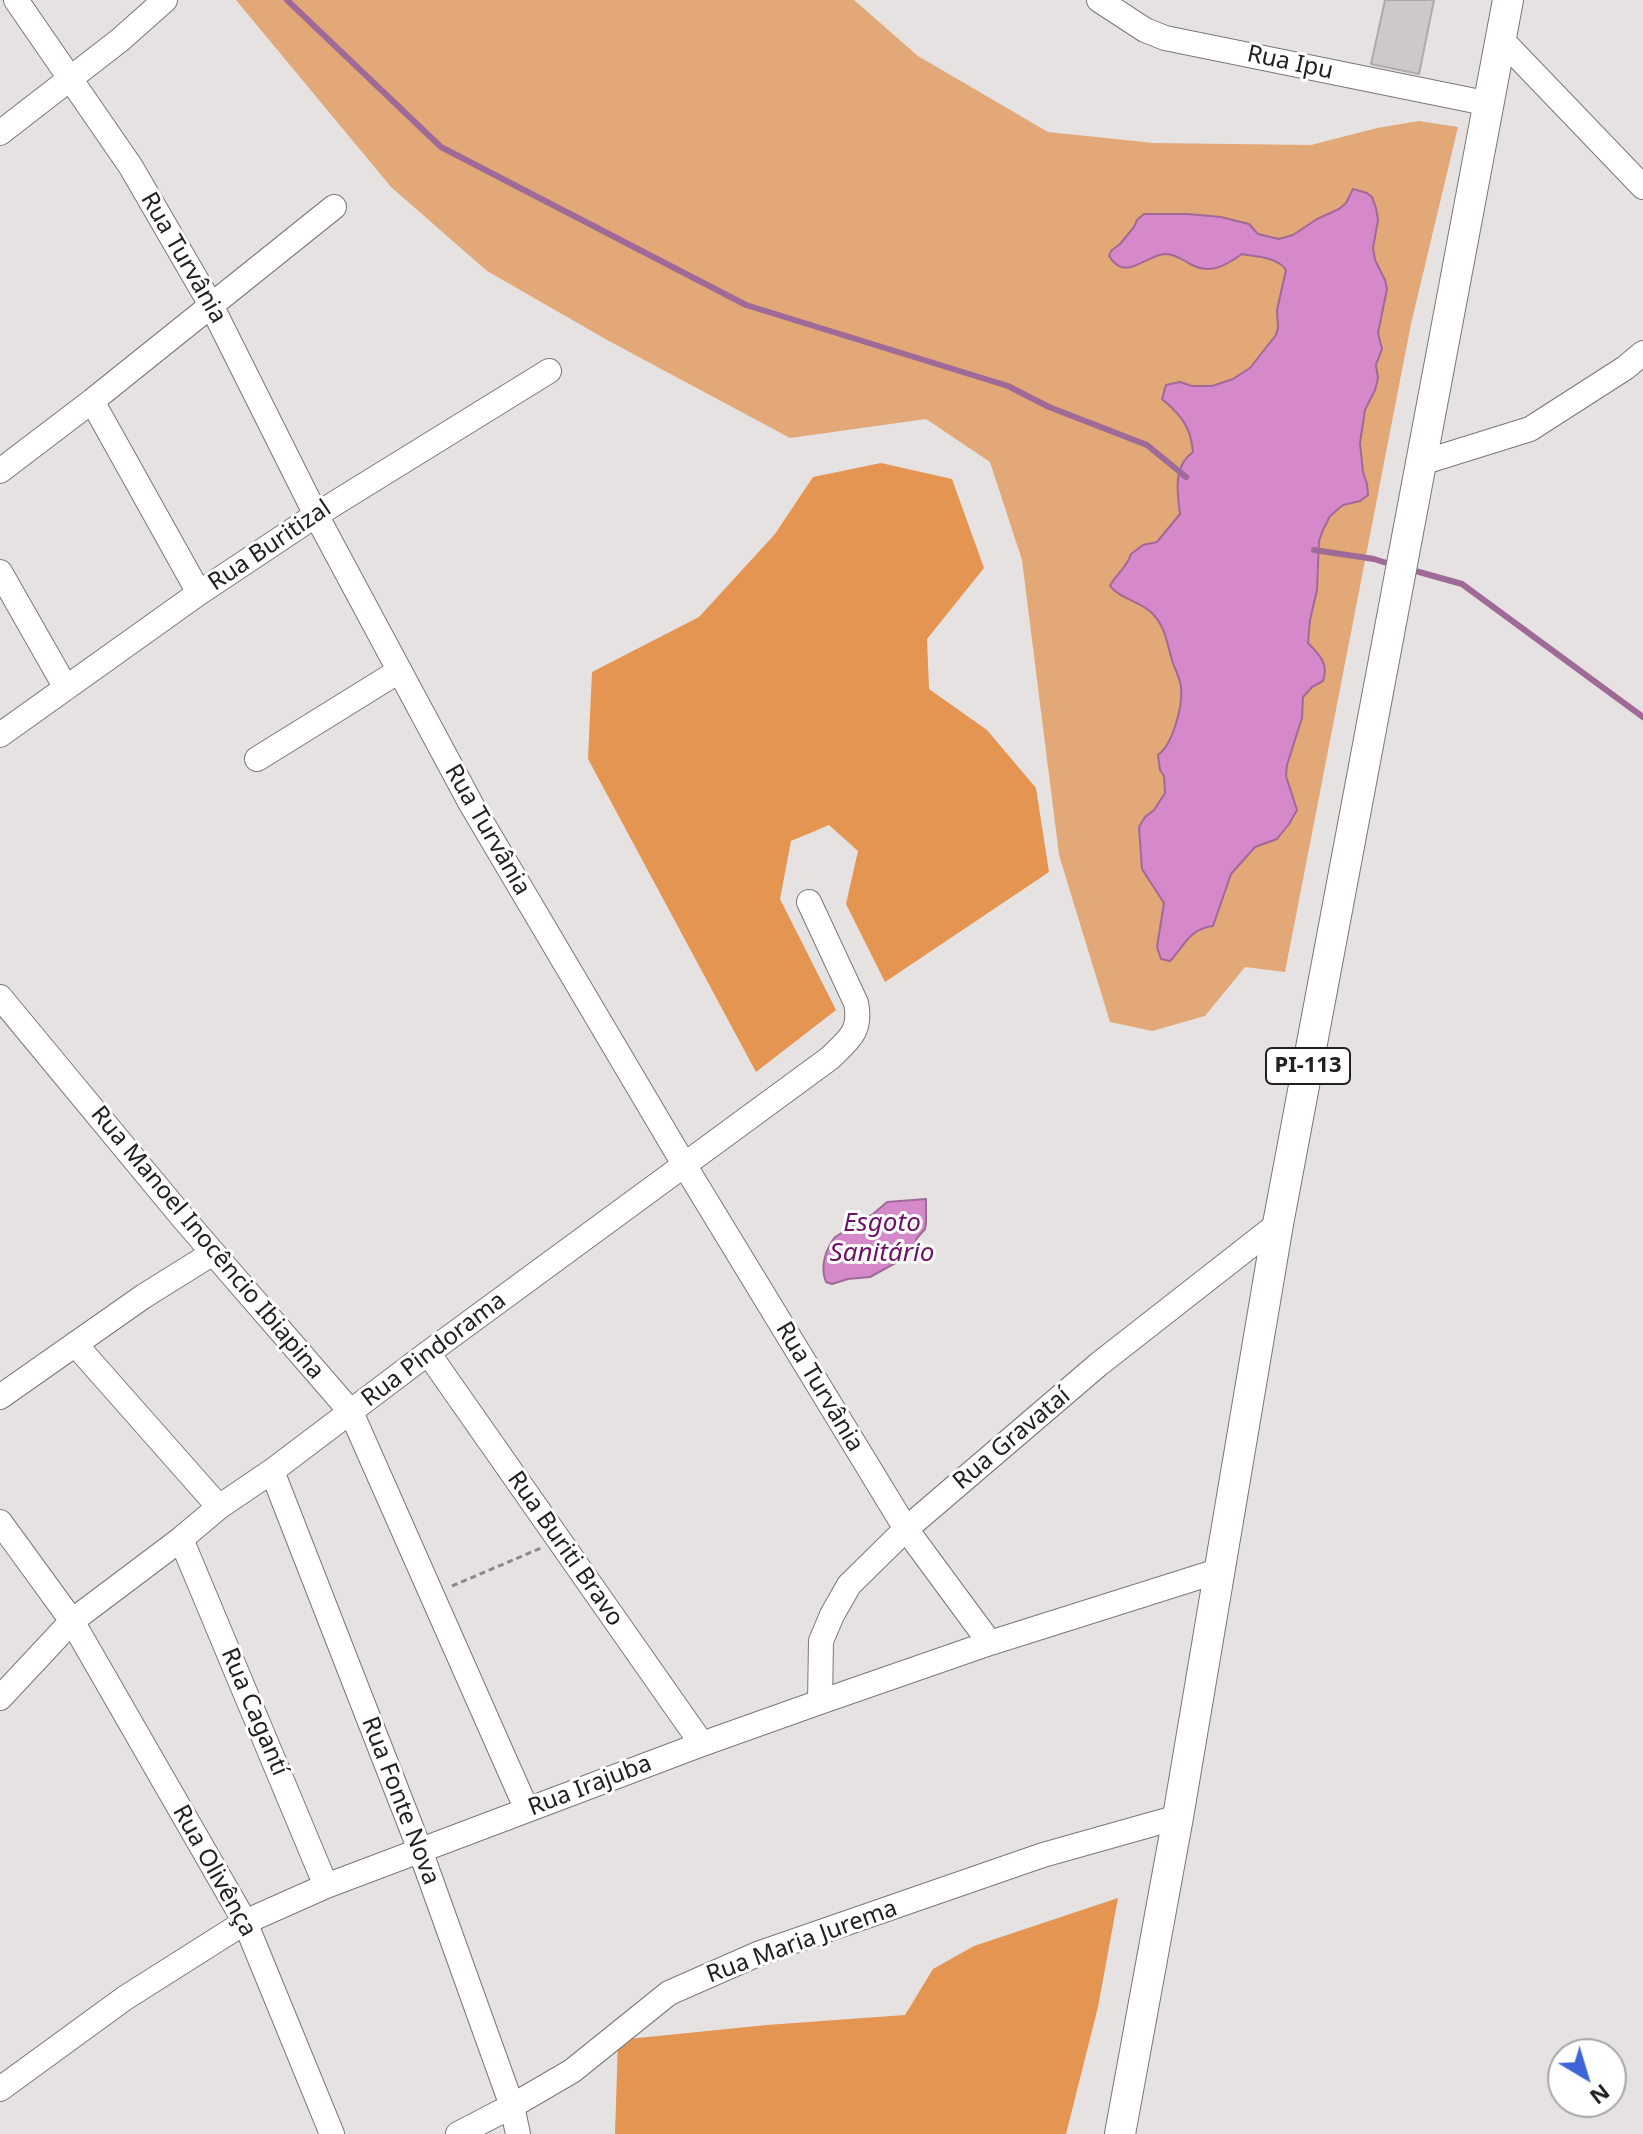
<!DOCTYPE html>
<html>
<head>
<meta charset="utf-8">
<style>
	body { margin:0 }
	#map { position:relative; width:1643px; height:2134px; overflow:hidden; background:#e7e2e2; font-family:"Noto Sans",sans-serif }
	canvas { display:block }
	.north { position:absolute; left:1547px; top:2038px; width:80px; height:80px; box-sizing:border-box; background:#fff; border:2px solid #a7a6a6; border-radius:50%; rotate:142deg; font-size:22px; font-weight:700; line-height:32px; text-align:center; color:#222020 }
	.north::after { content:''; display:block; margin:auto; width:28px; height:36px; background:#3f66d8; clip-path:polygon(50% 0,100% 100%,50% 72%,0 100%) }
</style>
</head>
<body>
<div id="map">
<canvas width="1643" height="2134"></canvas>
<div class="north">N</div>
</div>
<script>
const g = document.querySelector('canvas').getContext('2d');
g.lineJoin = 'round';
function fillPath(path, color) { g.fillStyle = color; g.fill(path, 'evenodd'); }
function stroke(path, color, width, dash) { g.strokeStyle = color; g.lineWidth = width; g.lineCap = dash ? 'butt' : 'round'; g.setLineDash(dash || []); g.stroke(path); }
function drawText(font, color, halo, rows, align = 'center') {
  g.font = font + ' "Noto Sans",sans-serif'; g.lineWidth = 6; g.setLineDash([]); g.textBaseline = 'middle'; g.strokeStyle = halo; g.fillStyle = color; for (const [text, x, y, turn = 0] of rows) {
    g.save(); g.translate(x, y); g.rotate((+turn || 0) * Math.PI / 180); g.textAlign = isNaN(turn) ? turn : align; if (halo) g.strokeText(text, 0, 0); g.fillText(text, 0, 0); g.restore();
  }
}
fillPath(new Path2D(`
	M236 0H854L918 56 1048 132 1154 143 1311 145 1377 128 1419 121 1458 127 1411 324 1285 972 1245 967 1205 1016 1152 1031 1110 1022 1059 855 1022 560 990 462 926 419 790 438 609 341 487 271 391 187Z`), '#e2a878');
fillPath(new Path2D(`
	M881 463 952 479 984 568 927 639 929 689 987 730 1036 788 1049 872 885 982 846 904 858 851 829 825 791 841 780 899 836 1010 756 1072 588 759 592 672 699 617 775 534 813 477Z
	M1118 1898 1098 2007 1066 2134H615L618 2040 767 2025 905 2015 933 1969 974 1946Z`), '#e39551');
const water = new Path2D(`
	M1353 189 1367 193 1372 197 1376 208 1378 220 1373 248 1375 260 1385 280 1387 289 1378 333 1382 349 1376 365 1378 378 1375 390 1365 410 1360 443 1363 472 1367 484 1368 495 1360 501 1343 505 1330 516 1323 530 1319 541 1317 590 1310 620 1308 643C1320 655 1329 664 1323 681L1312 687 1303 697 1302 718 1287 765 1286 776 1297 810 1289 824 1277 839 1255 847 1231 874 1213 926C1189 929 1185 945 1170 961L1161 959 1157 947 1164 903 1142 869 1139 827 1145 817 1154 810 1165 793 1164 776 1160 770 1158 755C1173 744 1183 706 1181 687 1180 679 1176 671 1173 663 1167 645 1166 627 1152 613 1140 601 1120 599 1110 586 1116 574 1127 568 1131 554L1143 545 1157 542 1180 514C1177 492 1173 466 1193 452 1191 427 1181 415 1162 399L1166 385 1180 382 1192 386H1212L1233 379 1250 368 1276 335 1278 328 1277 310 1286 270C1277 257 1257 257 1242 254 1225 266 1210 275 1190 264 1183 260 1175 254 1166 254 1144 255 1126 283 1109 256L1111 251 1120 244 1134 227 1137 220 1144 214H1188L1221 217 1249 224 1258 234 1279 239 1293 235 1317 219 1339 209 1346 203Z
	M926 1199V1223L925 1229 917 1238 913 1249 899 1261 870 1277 848 1279 832 1284 826 1282C820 1267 825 1250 835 1237L873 1214 887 1202Z`);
fillPath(water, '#d589ca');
stroke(water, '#9f6a97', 2);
stroke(new Path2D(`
	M287 0 441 147 746 305 1008 386 1049 407 1147 445 1186 477
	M1314 550 1374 559 1393 565
	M1412 570 1462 584 1643 717`), '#9f6a97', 6);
const building = new Path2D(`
	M1385 0H1434L1419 74 1371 64Z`);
fillPath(building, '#cec8ca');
stroke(building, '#aea9aa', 2);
const minor = new Path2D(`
	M16 0 131 167 211 305 316 515 471 804 685 1166 906 1529 990 1643
	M1099 0 1145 30 1165 38 1490 104
	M1500 38 1643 187
	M0 133 120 40 165 0
	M92 401 199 593
	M1421 463 1530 429 1625 368 1643 353
	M0 471 92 401 334 207
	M0 572 66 688
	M0 735 199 593 316 515 549 371
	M257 759 399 671
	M0 997 183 1218 351 1412 527 1810
	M75 1344 219 1507
	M428 1353 702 1744
	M0 1397 144 1296 213 1253
	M272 1471 420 1850 512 2106 518 2134
	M0 1522 72 1621 245 1922 332 2134
	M181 1539 326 1886
	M0 1698 72 1621 181 1539 219 1507 272 1471 428 1353 830 1058C848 1040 862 1032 856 1003L809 902
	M820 1702 821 1641 832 1615 849 1585 906 1529 1099 1364 1278 1224
	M0 2089 125 1998 245 1922 326 1886 702 1744 820 1702 990 1643 1221 1570
	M458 2134 512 2106 572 2071 669 1993 760 1953 1043 1855 1178 1817`);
const major = new Path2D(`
	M1120 2134 1178 1817 1278 1224 1508 0`);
stroke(minor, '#7c7777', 26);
stroke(major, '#7c7777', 32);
stroke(new Path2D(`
	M452 1586 541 1548`), '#8d8989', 3, [6, 4]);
stroke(minor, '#fff', 24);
stroke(major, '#fff', 30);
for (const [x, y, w] of [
	[1308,1066,84]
]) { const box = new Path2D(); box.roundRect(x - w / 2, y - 18, w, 36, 6); g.fillStyle = '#fff'; g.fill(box); stroke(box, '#222020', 2); }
drawText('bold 22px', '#222020', null, [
	["PI-113",1308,1066]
]);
drawText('24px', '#222020', '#fff', [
	["Rua Ipu",1290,63,12],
	["Rua Turvânia",183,258,60],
	["Rua Buritizal",270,546,-34],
	["Rua Turvânia",487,830,60],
	["Rua Manoel Inocêncio Ibiapina",207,1243,50],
	["Rua Pindorama",434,1350,-37],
	["Rua Turvânia",819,1387,59],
	["Rua Gravataí",1012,1439,-40],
	["Rua Buriti Bravo",565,1549,55],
	["Rua Cagantí",254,1712,67],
	["Rua Irajuba",590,1786,-21],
	["Rua Fonte Nova",400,1801,69],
	["Rua Olivênça",214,1871,61],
	["Rua Maria Jurema",802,1942,-20]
]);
drawText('italic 26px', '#6f1267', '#fff', [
	["Esgoto",882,1224],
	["Sanitário",882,1254]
]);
</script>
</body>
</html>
